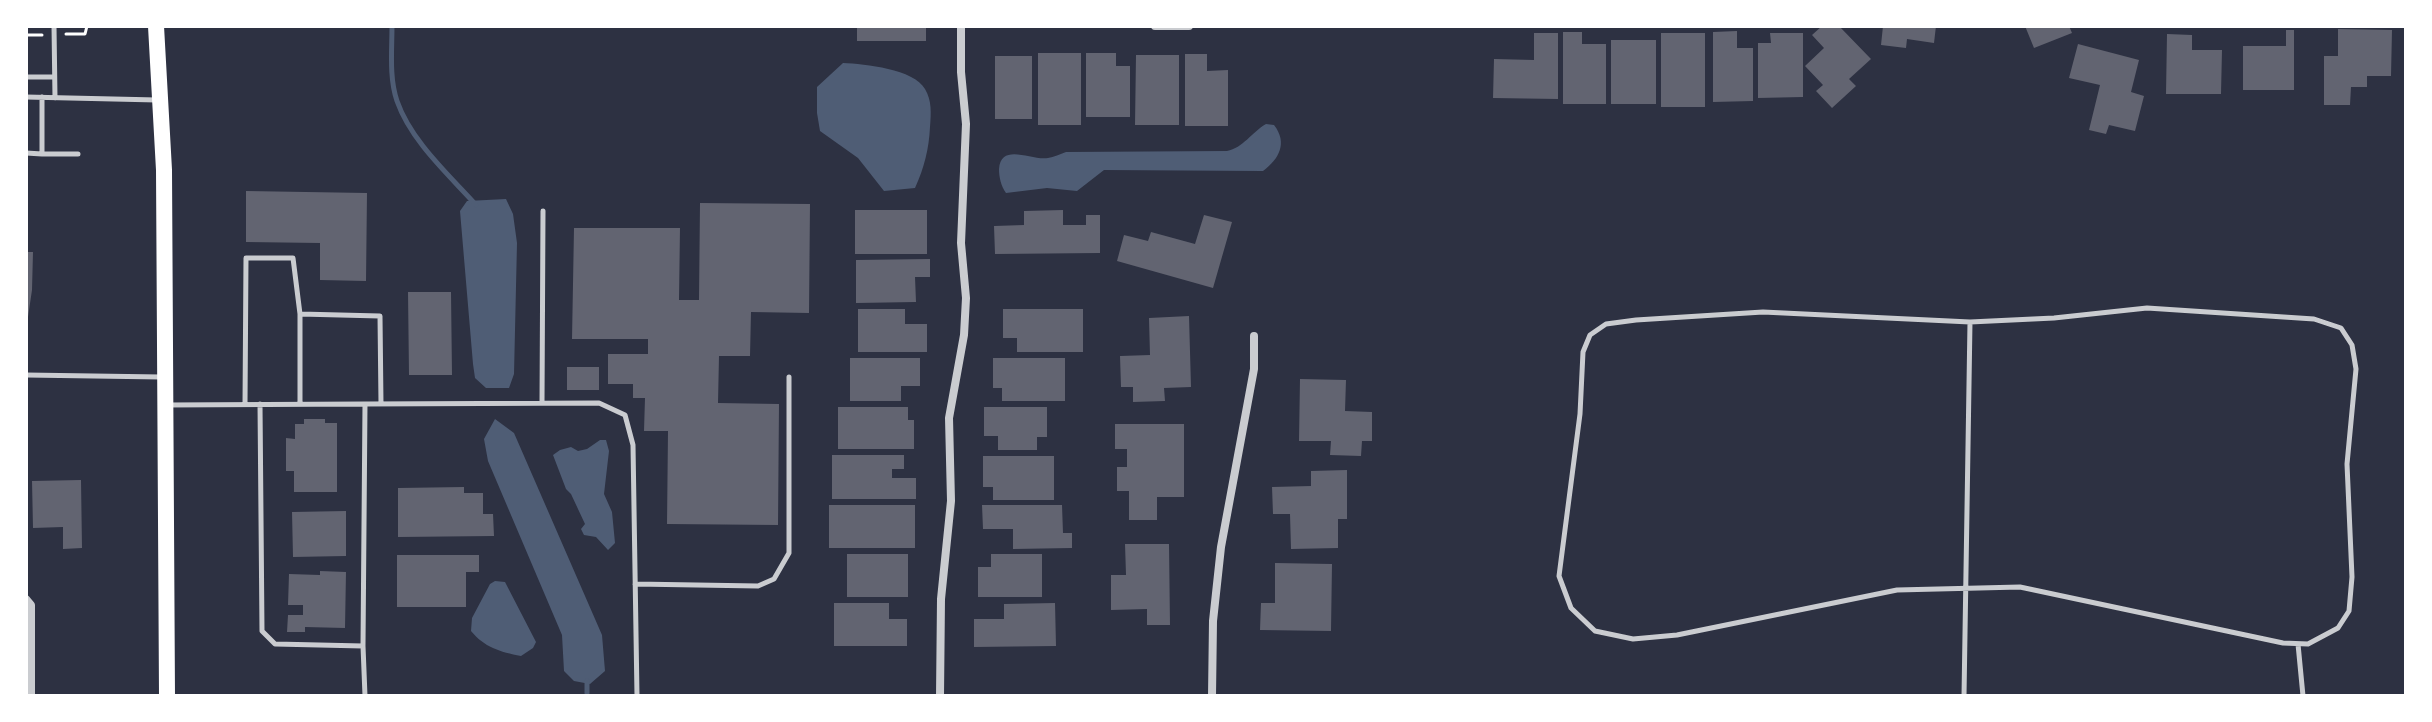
<!DOCTYPE html>
<html>
<head>
<meta charset="utf-8">
<style>
	body { margin:0 }
	#map { position:relative; width:2432px; height:722px; overflow:hidden; background:#2d3142; font-family:"Playfair Display",serif }
	canvas { display:block }
	.frame { position:absolute; inset:0; border:28px solid #fff; pointer-events:none }
</style>
</head>
<body>
<div id="map">
<canvas width="2432" height="722"></canvas>
<div class="frame"></div>
</div>
<script>
const g = document.querySelector('canvas').getContext('2d');
g.lineJoin = 'round';
function fillPath(path, color) { g.fillStyle = color; g.fill(path, 'evenodd'); }
function stroke(path, color, width, dash) { g.strokeStyle = color; g.lineWidth = width; g.lineCap = dash ? 'butt' : 'round'; g.setLineDash(dash || []); g.stroke(path); }
fillPath(new Path2D(`
	M843 63C865 64 914 69 925 89 932 101 931 113 930 127 929 149 924 168 915 188L884 191 858 158 820 131 817 113V87Z
	M1266 124 1274 125C1288 143 1279 159 1263 171L1104 170 1077 191 1047 188 1006 193C1001 186 999 177 999 169 1001 142 1032 161 1048 158 1054 157 1060 154 1066 152L1227 151C1243 148 1252 132 1266 124Z
	M506 199 513 214 517 243 514 374 509 388H486L475 378 473 364 460 211 467 201Z
	M495 419 514 433 602 635 605 671 590 684 574 681 564 671 562 635 488 461 484 439Z
	M600 440H606L609 451 604 494 612 512 615 543 608 550 596 537 584 535 581 529 585 524 571 494 566 489 553 455 560 450 571 447 578 451 587 449Z
	M495 581 505 582 536 642 533 648 521 656C500 652 484 647 471 631L472 618 490 584Z`), '#4f5d75');
stroke(new Path2D(`
	M392 26C392 50 389 78 397 101 411 141 448 174 476 205
	M587 693V681`), '#4f5d75', 5);
fillPath(new Path2D(`
	M857 26H926V41H857Z
	M1822 26H1839L1871 59 1849 79 1856 86 1832 108 1816 91 1823 85 1805 66 1824 48 1812 35Z
	M1883 26H1936L1934 43 1907 39 1906 48 1881 45Z
	M2025 26H2069L2072 33 2034 48Z
	M2338 29 2392 30 2391 76H2367V87H2351L2350 105H2324V56H2338Z
	M2286 30H2294V90H2243V46H2286Z
	M1737 31V48H1753V101L1713 102V32Z
	M1563 32H1582V44H1606V104H1563Z
	M1534 33H1558V99L1493 98 1494 59 1534 60Z
	M1661 33H1705V107H1661Z
	M1770 33H1803V97L1758 98V43H1771Z
	M2167 34 2192 35V50H2222L2221 94H2166Z
	M1611 40H1656V104H1611Z
	M2078 44 2139 60 2131 92 2144 96 2135 131 2109 125 2106 134 2089 130 2100 85 2069 78Z
	M1038 53H1081V125H1038Z
	M1086 53H1116V66H1130V117H1086Z
	M1185 54H1207V71L1228 70V126H1185Z
	M1136 55H1179V125H1135Z
	M995 56H1032V119H995Z
	M246 191 367 193 366 281 320 280V243L246 242Z
	M700 203 810 204 809 313 751 312 750 356H719L718 403 779 404 778 525 667 524 668 431H644L645 398H633V384H608V354H648V339H572L574 228H680L679 300H699Z
	M855 210H927V254H855Z
	M1063 210V225H1086V215H1100V253L995 254 994 226 1024 225V211Z
	M1204 215 1232 222 1213 288 1117 261 1124 235 1148 241 1151 232 1195 244Z
	M26 252H33L32 290 28 317Z
	M930 259V277H915L916 302 856 303V260Z
	M408 292H451L452 375H409Z
	M858 309H905V324H927V352H858Z
	M1003 309H1083V352H1017V338H1003Z
	M1189 316 1191 387 1164 388 1165 401 1133 402V387H1121L1120 356 1150 355 1149 318Z
	M850 358H920V386H901V401H850Z
	M993 358H1065V401H1002V388H993Z
	M567 367H599V390H567Z
	M1300 379 1346 380 1345 411 1372 412V441H1362L1361 456 1330 455 1331 441H1299Z
	M838 407H908V420H914V449H838Z
	M984 407H1047V437H1037V450H998V436H984Z
	M304 419H325V423H337V492H294V471H286V438L295 439V424H304Z
	M1115 424H1184V497H1157V520H1129V491H1117V467H1127V449H1115Z
	M832 455H904V469H892V478H916V499H832Z
	M983 456H1054V500H993V487H983Z
	M1347 470V519H1338V548L1291 549 1290 514H1273L1272 487 1311 486V471Z
	M81 480 82 548 63 549V527L33 528 32 481Z
	M464 487V493H483V514H493L494 536 398 537V488Z
	M829 505H915V548H829Z
	M982 505H1062L1063 533H1072V548L1013 549V529H983Z
	M346 511V556L293 557 292 512Z
	M1125 544H1169L1170 625H1147V609L1111 610V575H1126Z
	M847 554H908V597H847Z
	M991 554H1042V597H978V567H991Z
	M397 555H479V572H466V607H397Z
	M1275 563 1332 564 1331 631 1260 630 1261 603H1275Z
	M320 571 346 572 345 628 305 627V632H287L288 615H303V605H288L289 574 320 575Z
	M834 603H889V619H907V646H834Z
	M1055 603 1056 646 974 647V619H1004V604Z`), '#626471');
stroke(new Path2D(`
	M66 34H85L87 26
	M26 35H42`), '#fff', 3);
stroke(new Path2D(`
	M54 26 55 98
	M26 77H54
	M26 97 157 100
	M26 153 42 154V97
	M42 154H78
	M2147 308 2314 319 2341 328 2352 345 2356 369 2347 464 2352 577 2349 611 2338 628 2308 644 2283 643 2020 587 1897 590 1677 635 1633 639 1595 631 1571 608 1559 576 1580 414 1583 352 1590 335 1606 324 1636 320 1763 312 1970 322 2054 318Z
	M26 375 161 377
	M542 403 543 211
	M245 404 246 258H293L300 314 380 316 381 404
	M260 404 262 631 275 644 363 646 365 404 599 403 625 415 633 445 637 696
	M300 404V314
	M166 405 365 404
	M635 584 758 586 774 579 789 553V377
	M2298 644 2303 696
	M363 646 365 696
	M1964 696 1970 322`), '#caccd0', 5);
stroke(new Path2D(`
	M1155 26H1189
	M26 599 31 605V696
	M940 696 941 599 951 501 949 418 964 335 966 298 961 243 966 124 961 72V26
	M1212 696 1213 621 1221 547 1254 369V336`), '#caccd0', 8);
stroke(new Path2D(`
	M156 26 164 170 167 696`), '#fff', 16);
</script>
</body>
</html>
